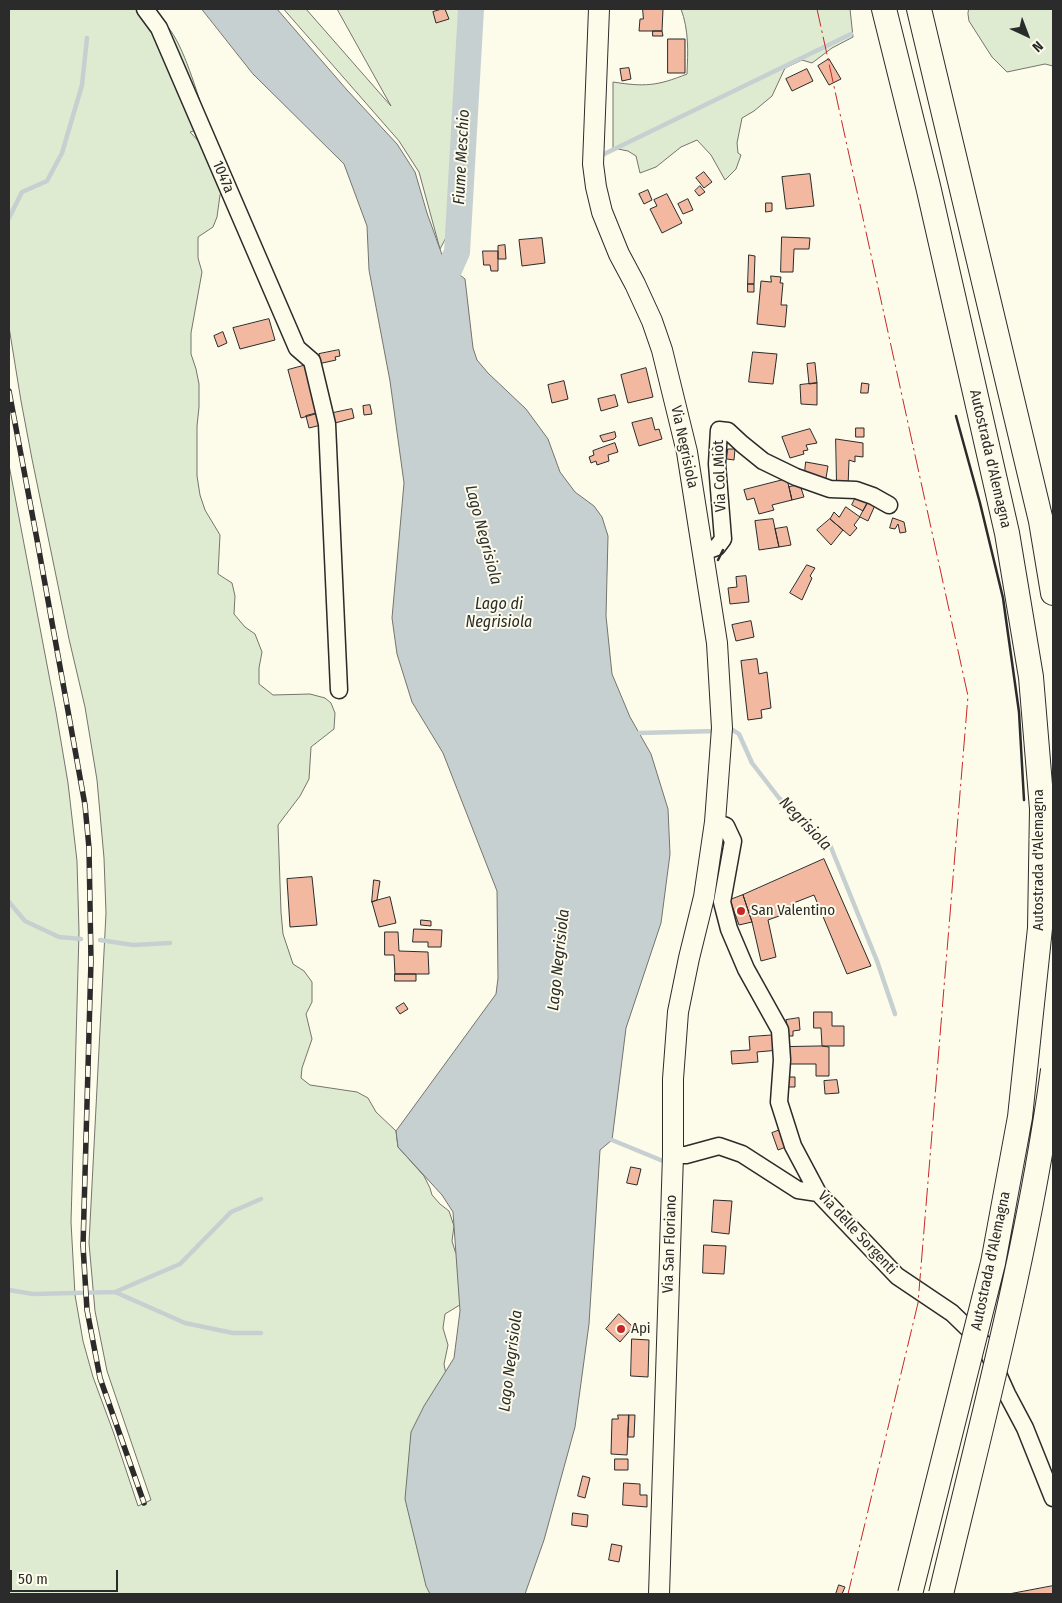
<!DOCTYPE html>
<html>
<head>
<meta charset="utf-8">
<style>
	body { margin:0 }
	#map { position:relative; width:1062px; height:1603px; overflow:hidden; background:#fdfbea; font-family:"Fira Sans Condensed",sans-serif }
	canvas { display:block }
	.frame { position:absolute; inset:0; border:10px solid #2b2b2b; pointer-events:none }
	.north { position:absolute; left:1002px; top:10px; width:50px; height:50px; -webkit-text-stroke:4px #fdfbea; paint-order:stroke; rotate:137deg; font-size:14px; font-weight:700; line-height:20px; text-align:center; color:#2b2b2b }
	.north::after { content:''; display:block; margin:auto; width:18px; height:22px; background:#2b2b2b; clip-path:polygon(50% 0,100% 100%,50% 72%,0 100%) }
	.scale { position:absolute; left:10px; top:1570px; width:108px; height:22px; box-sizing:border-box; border:2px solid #2b2b2b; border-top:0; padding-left:6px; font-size:15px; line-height:18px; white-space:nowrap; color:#2b2b2b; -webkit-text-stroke:4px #fdfbea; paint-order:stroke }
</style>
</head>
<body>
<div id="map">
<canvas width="1062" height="1603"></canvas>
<div class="frame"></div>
<div class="north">N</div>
<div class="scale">50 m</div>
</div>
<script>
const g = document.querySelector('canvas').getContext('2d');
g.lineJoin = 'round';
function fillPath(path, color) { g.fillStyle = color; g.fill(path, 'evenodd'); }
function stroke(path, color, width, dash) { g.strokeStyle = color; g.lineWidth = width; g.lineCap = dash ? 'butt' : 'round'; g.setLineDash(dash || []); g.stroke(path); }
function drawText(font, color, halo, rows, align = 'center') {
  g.font = font + ' "Fira Sans Condensed",sans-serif'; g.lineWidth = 4; g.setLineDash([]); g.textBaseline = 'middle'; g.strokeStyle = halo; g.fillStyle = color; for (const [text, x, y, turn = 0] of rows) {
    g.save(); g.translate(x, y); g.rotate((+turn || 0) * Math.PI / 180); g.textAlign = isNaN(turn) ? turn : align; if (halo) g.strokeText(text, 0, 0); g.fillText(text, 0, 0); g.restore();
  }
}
const green = new Path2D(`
	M9 9H146C153 14 162 19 167 26 184 45 197 94 206 119L197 130 190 132 203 146 227 182 220 195 217 217 213 227 198 237V258L202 272 191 333V354L196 369 199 384V407L197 426V476L200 495 205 510 220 535 218 574 232 583 235 596 234 614 245 627 255 634 262 652 259 668V684L273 695 310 694 325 698 331 703 335 713 334 729 311 747 309 779 300 796 278 825 281 912 283 934 293 964 304 971 312 982V1002L306 1014 312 1039 302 1068 301 1078 310 1085 357 1092 368 1098 376 1112 396 1131 398 1147 424 1176 430 1188 432 1195 440 1204 449 1211 454 1226 452 1241 455 1251 461 1262 463 1303 445 1314 443 1328 448 1345 444 1364 447 1380 443 1594H9V465L56 712 68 783 77 861 79 932 71 1222 75 1295 83 1341 93 1377 114 1434 138 1506 151 1500 107 1371 95 1311 89 1243 106 913 104 858 97 780 85 707 69 639 32 459 21 401 9 327Z
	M284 9H306L391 106 337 9H463L452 226 440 249 419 172 399 141Z
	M681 9H850L853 37 832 48 812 63 802 60 785 68 772 96 754 111 742 118 737 143 738 153 741 155 736 169 725 180 711 155 697 140 681 147 656 167 640 173 636 156 628 151 613 148V82C645 87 657 86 687 74 688 52 689 30 681 9Z
	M969 9H1053V66L1045 64 1007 72 992 57 969 21 968 14Z`);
fillPath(green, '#deebd1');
stroke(green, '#74746e', 1);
const water = new Path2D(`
	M202 9H277L347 90 397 144 415 172 427 213 445 263 465 279 473 348 477 360 488 373 526 409 548 439 560 472 575 492 594 506 602 517 608 536 606 616 612 674 630 717 651 754 668 809 670 854 661 923 626 1028 612 1140 600 1150 589 1324 575 1427 544 1540 525 1594H430L426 1586 405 1499 411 1432 424 1406 454 1358 460 1311 453 1212 442 1195 398 1147 396 1131 496 994 498 978 497 891 443 753 412 702 397 654 392 618 404 483 390 381 369 270 367 226 344 164 253 74Z`);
fillPath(water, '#c7d0d0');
stroke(water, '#74746e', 1);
stroke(new Path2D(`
	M598 157 851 34
	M9 218 22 192 47 181 62 153 82 85 87 38
	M728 731 733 730 739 734 752 763 779 798 830 845 877 961 895 1014
	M639 733 717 731
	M9 902 25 921 59 937 81 939
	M100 940 133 945 170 943
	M612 1140 663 1161
	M9 1290 33 1294 115 1292 185 1323 233 1333H261
	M115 1292 180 1264 231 1212 261 1199`), '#c7d0d0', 4.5);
stroke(new Path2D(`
	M417 279 449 270 457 252 471 9`), '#c7d0d0', 26);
const building = new Path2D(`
	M442 9H445L449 19 436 23 433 12Z
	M643 9H663L662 31H639L640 19H643Z
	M653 31H662L663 36H653Z
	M668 39H685V73H668Z
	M829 59 841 79 829 85 818 66Z
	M629 68 631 79 622 81 620 69Z
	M807 69 813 81 792 91 786 79Z
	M704 172 712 182 704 188 696 178Z
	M810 174 814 206 786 209 782 177Z
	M700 186 705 192 699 196 695 191Z
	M648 190 652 200 644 204 639 194Z
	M667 194 682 223 662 233 650 209 657 206 654 200Z
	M688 199 693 210 683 214 678 204Z
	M766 203H772V211L766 212Z
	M782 237 810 238 809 249H794L793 272H781Z
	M542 238 545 263 522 266 519 240Z
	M505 245 506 259H498V246Z
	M483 251H498V271H491L490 265H484Z
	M749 255 755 256 754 284H748Z
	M771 276 781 277 780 283H783L781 305H787L785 327 757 324 761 281 771 282Z
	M748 284H754V292H748Z
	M269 319 275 340 240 349 233 328Z
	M223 332 227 343 218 347 214 336Z
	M339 350 340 356 335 357 336 360 318 364 317 360H320L319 354Z
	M753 352 777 354 773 384 749 382Z
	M815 363 817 383 809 384 807 364Z
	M310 364 322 412 301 418 288 370Z
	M646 368 653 397 628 403 621 375Z
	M564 381 568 399 552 403 548 385Z
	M817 383V405L801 404 800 385Z
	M862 383 869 384 868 393H861Z
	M615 395 618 406 601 411 598 399Z
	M370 405 372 414 364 415 363 406Z
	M352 409 354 418 335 423 333 413Z
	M322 412 325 424 309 428 306 416Z
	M652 418 655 430 659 429 662 439 639 446 632 423Z
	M856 428H864V437H856Z
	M810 429 817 443 806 445 808 450 803 451 804 454 790 458 782 437Z
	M615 432 616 437 614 439 603 442 600 436Z
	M836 439 863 443V457L855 456V462L849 460 848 487 837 486Z
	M615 443 618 452 608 455 609 461 597 465 596 461 591 463 589 457 594 455 593 451Z
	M728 449H735L734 460 727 459Z
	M806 462 828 466 825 484 811 478V473L805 472Z
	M787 479 792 500 772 505 774 510 759 514 754 498 747 500 744 490Z
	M800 485 804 497 792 500 789 487Z
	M858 493 869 500 863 511 852 505Z
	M869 500 876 503 868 521 860 517Z
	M846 507 860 517 854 525 857 528 850 536 830 519 834 512 839 517Z
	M893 518 904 522 906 532 900 533 898 524 895 529 890 528Z
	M773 519 779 547 759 550 755 521Z
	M830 519 843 530 831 545 817 530Z
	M787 527 791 545 779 547 775 529Z
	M807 565 815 568 810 576 812 578 802 600 790 593Z
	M746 576 749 602 730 604 728 588 737 587 736 577Z
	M751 621 754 637 736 641 732 625Z
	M757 659 759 674 767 672 771 708 761 710 762 718 748 720 741 661Z
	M824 859 871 966 847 974 814 895 791 904 793 911 768 920 776 957 761 961 752 922 743 895Z
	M312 877 317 925 290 927 287 879Z
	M374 880 380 881 377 900 372 902Z
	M743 895 752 922 739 925 730 900Z
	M390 897 396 923 379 927 372 902Z
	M421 920 431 921V926L421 925Z
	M414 929 442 930 441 947H428V942H413Z
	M385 932H398L399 951 428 952 429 974H395L394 955H385Z
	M395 974H416V981H395Z
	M404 1003 408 1009 400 1014 396 1008Z
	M814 1012H832V1026H844V1046H822L821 1028H814Z
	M799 1018 800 1030 793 1031V1036H789L786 1020Z
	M777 1035 779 1050 757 1052 758 1062 732 1064 731 1051 750 1050 749 1037Z
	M822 1046 829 1047V1076H816V1064H786V1047Z
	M788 1077H795V1087H789Z
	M837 1080 839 1093 825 1094 824 1081Z
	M780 1130 786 1147 778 1150 772 1133Z
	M631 1167 641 1169 637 1185 627 1183Z
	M714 1200 732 1201 729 1234 712 1232Z
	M704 1245 726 1246 724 1274 703 1273Z
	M619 1314 633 1327 620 1342 606 1329Z
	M632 1339 649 1340 648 1377 631 1376Z
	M618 1415H629L627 1455 611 1454 612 1419H618Z
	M629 1415H635L634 1437H628Z
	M615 1459H628V1470H615Z
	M583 1476 590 1478 585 1498 578 1496Z
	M624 1483 640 1484V1495H647V1507L623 1505Z
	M573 1513 588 1515 587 1527 572 1525Z
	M612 1544 622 1546 619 1562 609 1560Z
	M839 1585 845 1587 842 1594H836Z
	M1053 1586V1594H1009Z`);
fillPath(building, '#f2b8a0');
stroke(building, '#2b2b2b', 1);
const minor = new Path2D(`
	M145 9 159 28 297 348 312 361 327 424 339 690
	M703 552 717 547 723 539 717 464 719 430 728 431 742 444 763 461 796 477 830 489 856 490 873 496 889 505
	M715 822 726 826 733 841 722 902 729 929 746 969 780 1030 782 1060 779 1102 793 1146 818 1193 897 1276 952 1313 985 1345 1007 1394 1025 1428 1053 1498
	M673 1155H686L719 1146 742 1154 798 1190 818 1193`);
const major = new Path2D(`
	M599 9 593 164 596 187 602 212 619 254 635 284 652 321 662 350 687 452 717 643 722 728 715 822 704 897 689 958 678 1012 673 1079V1155L659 1594`);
const highway = new Path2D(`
	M884 9 928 186 1007 533 1031 677 1042 809
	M919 9 1041 521 1053 593`);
stroke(minor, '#2b2b2b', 19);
stroke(major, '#2b2b2b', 22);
stroke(highway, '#2b2b2b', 26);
stroke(minor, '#fdfbea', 16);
stroke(major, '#fdfbea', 20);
stroke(highway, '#fdfbea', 24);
const rail = new Path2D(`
	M9 391 38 545 85 805 89 848 91 961 83 1246 87 1310 100 1378 144 1503`);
stroke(rail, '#2b2b2b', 5.5);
stroke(rail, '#fdfbea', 4, [11]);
const highwayBridge = new Path2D(`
	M910 1594 993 1263 1020 1117 1040 928 1042 809
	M941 1594C982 1421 1029 1247 1053 1070`);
stroke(highwayBridge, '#2b2b2b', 26, []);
stroke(highwayBridge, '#fdfbea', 24);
stroke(new Path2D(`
	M956 416 980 503 1003 598 1019 712 1024 800
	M718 560 723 550`), '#2b2b2b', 2.5);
stroke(new Path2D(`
	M817 9 968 696 918 1303 848 1594`), '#c62828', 1, [18, 4, 2.5, 4]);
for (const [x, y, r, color] of [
	[741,911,5,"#c62828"],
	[621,1329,5,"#c62828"]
]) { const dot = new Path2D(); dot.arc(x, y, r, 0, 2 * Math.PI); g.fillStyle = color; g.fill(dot); stroke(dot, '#fdfbea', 2); }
drawText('15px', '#2b2b2b', '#fdfbea', [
	["1047a",223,177,67],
	["Via Negrisiola",684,447,78],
	["Autostrada d'Alemagna",990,459,77],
	["Via Col Miòt",720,476,-92],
	["Autostrada d'Alemagna",1039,860,-90],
	["Via delle Sorgenti",857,1233,47],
	["Via San Floriano",670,1244,-88],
	["Autostrada d'Alemagna",991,1261,-78]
]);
drawText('15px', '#2b2b2b', '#fdfbea', [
	["San Valentino",751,911],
	["Api",631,1329]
], 'left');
drawText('italic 16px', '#2b2b2b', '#fdfbea', [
	["Fiume Meschio",462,157,-87],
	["Lago Negrisiola",483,535,75],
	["Lago di",499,605],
	["Negrisiola",499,623],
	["Negrisiola",805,824,46],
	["Lago Negrisiola",559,960,-84],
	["Lago Negrisiola",511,1361,-83]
]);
</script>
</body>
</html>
